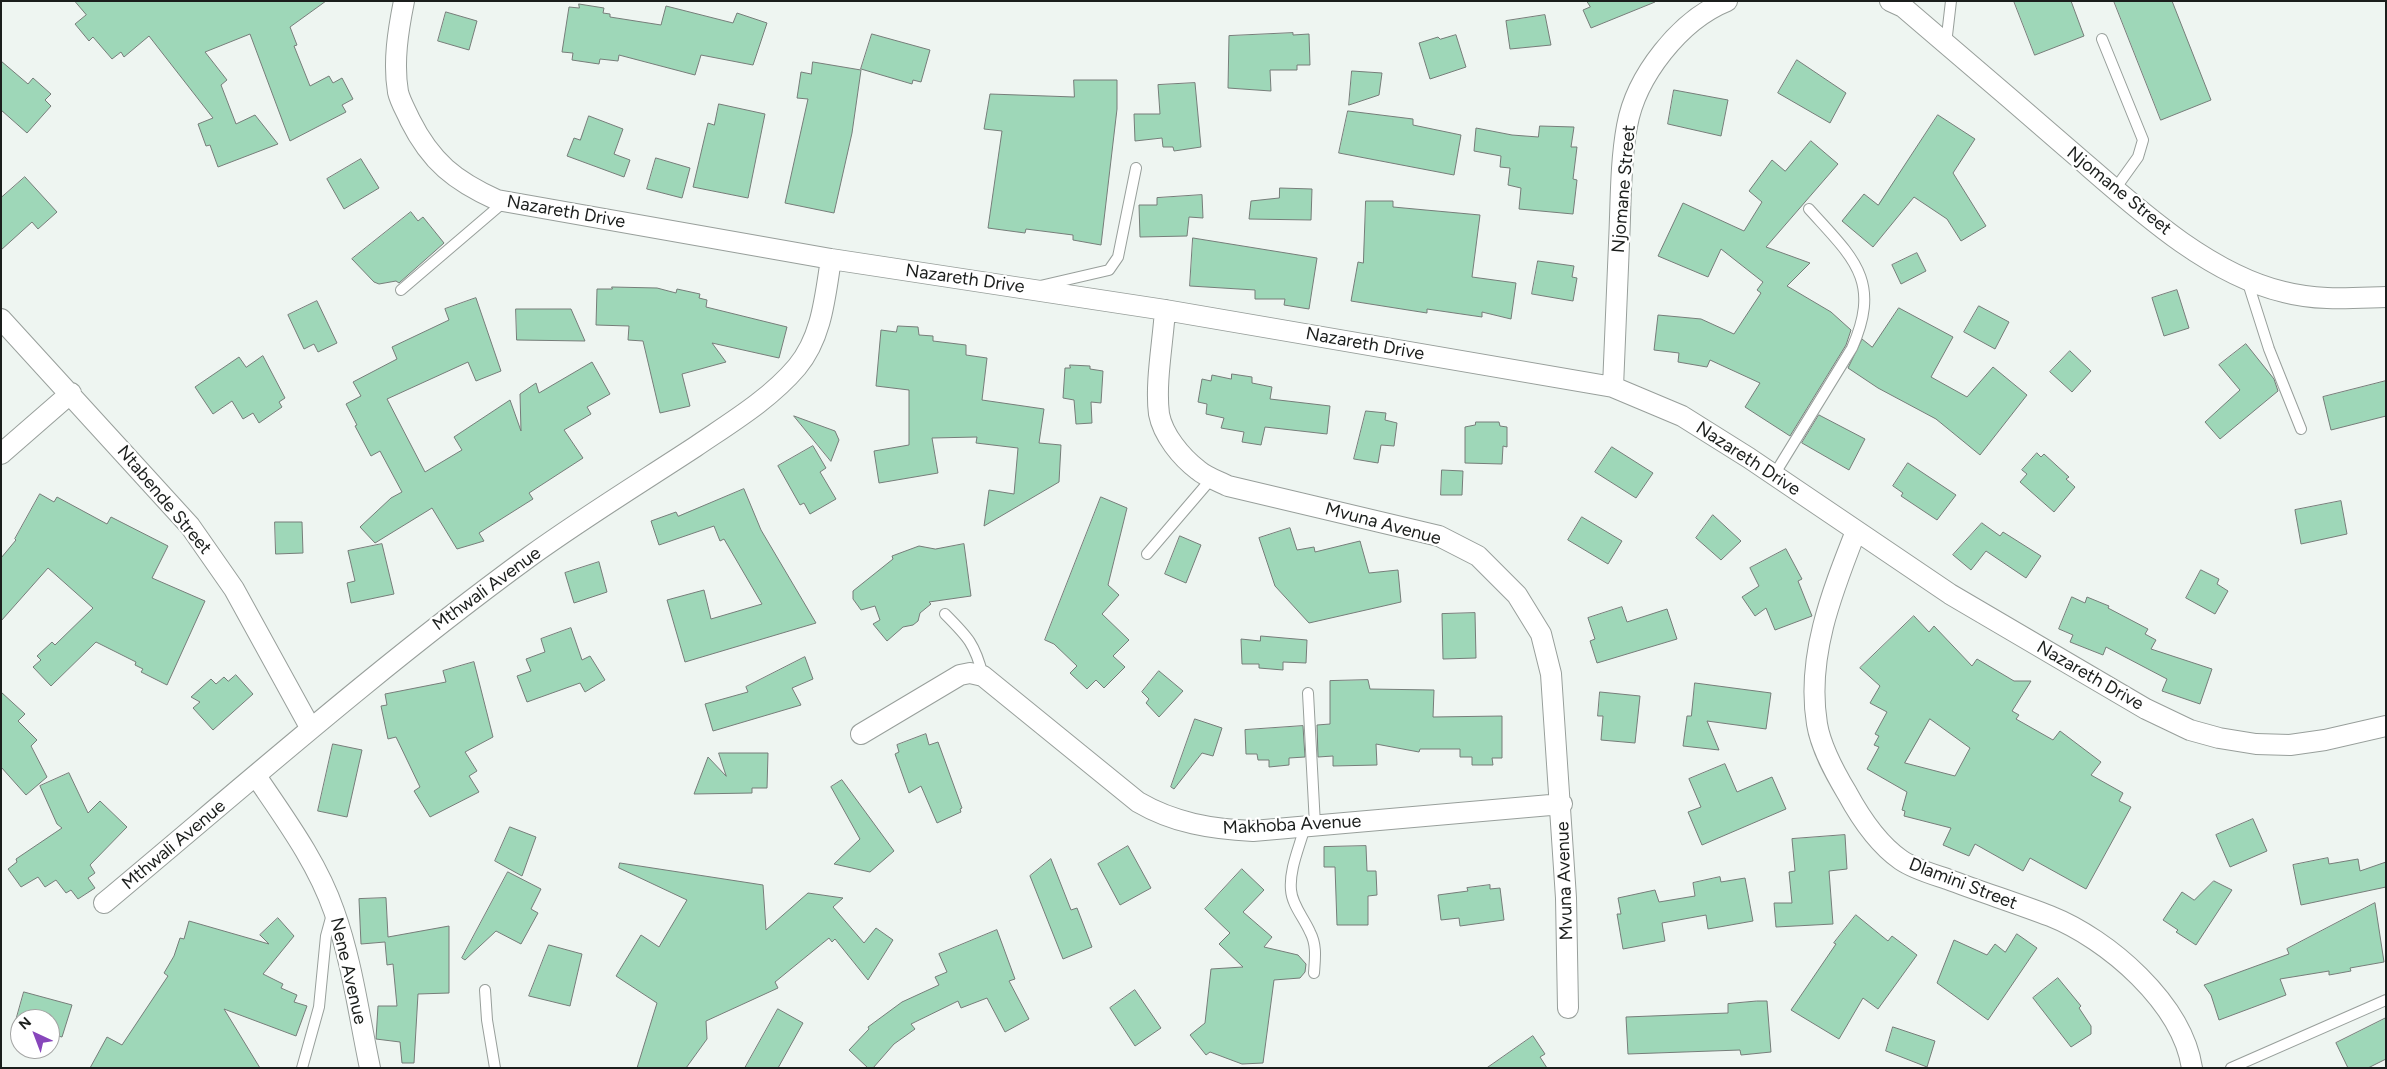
<!DOCTYPE html>
<html>
<head>
<meta charset="utf-8">
<style>
	body { margin:0 }
	#map { position:relative; width:2387px; height:1069px; overflow:hidden; background:#eef5f1; font-family:Figtree,sans-serif }
	canvas { display:block }
	.frame { position:absolute; inset:0; border:2px solid #1b1e1c; pointer-events:none }
	.north { position:absolute; left:10px; top:1009px; width:50px; height:50px; box-sizing:border-box; background:#fff; border:1px solid #a4a5a4; border-radius:50%; rotate:317deg; font-size:14px; font-weight:700; line-height:20px; text-align:center; color:#1b1e1c }
	.north::after { content:''; display:block; margin:auto; width:18px; height:22px; background:#8746bb; clip-path:polygon(50% 0,100% 100%,50% 72%,0 100%) }
</style>
</head>
<body>
<div id="map">
<canvas width="2387" height="1069"></canvas>
<div class="frame"></div>
<div class="north">N</div>
</div>
<script>
const g = document.querySelector('canvas').getContext('2d');
g.lineJoin = 'round';
function fillPath(path, color) { g.fillStyle = color; g.fill(path, 'evenodd'); }
function stroke(path, color, width, dash) { g.strokeStyle = color; g.lineWidth = width; g.lineCap = dash ? 'butt' : 'round'; g.setLineDash(dash || []); g.stroke(path); }
function drawText(font, color, halo, rows, align = 'center') {
  g.font = font + ' Figtree,sans-serif'; g.lineWidth = 4.5; g.setLineDash([]); g.textBaseline = 'middle'; g.strokeStyle = halo; g.fillStyle = color; for (const [text, x, y, turn = 0] of rows) {
    g.save(); g.translate(x, y); g.rotate((+turn || 0) * Math.PI / 180); g.textAlign = isNaN(turn) ? turn : align; if (halo) g.strokeText(text, 0, 0); g.fillText(text, 0, 0); g.restore();
  }
}
const building = new Path2D(`
	M75 1H326L290 27 297 45 294 46 310 86 329 76 333 83 342 78 353 99 342 105 346 112 290 141 250 34 205 52 227 80 221 85 236 124 255 115 278 144 218 167 210 145 206 146 198 124 213 118 149 36 124 57 121 52 112 59 93 37 89 41 75 24 86 15Z
	M1587 1H1655V2L1591 28 1583 10 1590 7Z
	M2014 1H2071L2084 36 2035 55Z
	M2114 1H2172L2211 100 2161 120Z
	M579 4 604 8 603 13 610 14V17L661 25 666 6 733 23 737 13 767 23 753 65 701 55 695 75 619 55 618 61 600 59 599 64 572 60 573 53 562 52 569 7 579 8Z
	M446 12 477 21 469 50 438 41Z
	M1545 15 1551 45 1510 49 1506 21Z
	M1293 33V35L1309 34 1310 65H1297V70H1270L1271 91 1228 88 1229 36Z
	M872 34 930 50 921 82 913 80 912 84 861 69Z
	M1456 35 1466 67 1430 79 1419 43 1438 37 1440 39Z
	M1797 60 1846 93 1830 123 1778 93Z
	M1 61 28 84 33 78 51 94 45 100 51 106 27 133 1 110Z
	M813 62 861 70 852 133 834 213 785 203 808 99 797 98 801 72 811 74Z
	M1352 71 1382 73 1379 95 1349 105Z
	M1074 80H1117V109L1101 245 1073 240V235L1026 229 1025 233 988 228 1002 131 984 129 990 94 1074 97Z
	M1195 83 1201 147 1174 151 1173 147H1163L1162 138 1135 141 1134 114H1160L1158 85Z
	M1674 90 1728 100 1721 136 1668 124Z
	M719 104 765 114 748 198 693 187 708 123 714 125Z
	M1348 111 1413 119V125L1461 135 1454 175 1339 153Z
	M1938 115 1975 139 1953 173 1986 226 1961 241 1947 219 1914 197 1873 247 1842 221 1864 194 1878 205Z
	M589 116 623 129 614 154 630 160 624 177 567 156 574 138 580 140Z
	M1540 126 1574 127 1571 147H1577L1573 179 1577 180 1573 214 1519 209 1521 188 1508 185 1510 168 1500 167 1501 156 1474 151 1476 128 1512 135 1538 137Z
	M1811 141 1838 164 1766 247 1810 263 1787 286 1831 312 1851 330 1846 345 1790 436 1745 407 1760 383 1710 360 1707 367 1678 362 1679 353 1654 350 1658 315 1701 319 1734 334 1761 293 1757 290 1763 282 1721 249 1708 277 1658 256 1683 203 1744 231 1762 202 1749 191 1772 160 1785 171Z
	M656 158 690 168 682 198 647 189Z
	M361 159 379 188 344 209 327 179Z
	M25 177 57 212 38 229 32 222 1 250V198Z
	M1280 188 1312 189 1311 220 1249 219 1251 201 1279 198Z
	M1202 195 1203 218 1189 217 1187 236 1140 237 1139 205H1157V198Z
	M1366 201H1393V207L1480 215 1472 277 1516 283 1511 319 1482 312V317L1427 309V313L1351 301 1358 262 1363 263Z
	M411 212 418 221 423 217 444 243 399 283 396 281 379 284 374 282 352 259Z
	M1193 238 1317 258 1309 309 1284 305 1285 299H1255V290L1190 286Z
	M1917 253 1926 271 1901 284 1892 265Z
	M1538 261 1574 266 1572 277 1577 278 1573 301 1532 294Z
	M612 287 657 288 676 293 677 289 700 294 699 298 707 300 706 307 787 327 779 358 712 343 726 362 682 374 690 406 660 413 643 341 628 340 629 326 596 325 597 289H612Z
	M2177 290 2189 328 2164 336 2152 298Z
	M476 298 501 371 476 381 468 362 387 399 425 472 462 450 454 437 510 400 521 431 520 394 536 383 539 393 592 362 610 394 587 407 591 414 564 430 583 458 529 493 533 499 479 533 484 541 457 549 432 508 375 543 360 527 391 498 402 492 380 451 371 456 355 426 357 425 346 404 361 396 353 382 397 359 392 347 449 320 445 309Z
	M317 301 337 343 318 352 314 344 304 349 288 315Z
	M1979 306 2009 322 1995 349 1964 332Z
	M1899 308 1953 337 1931 377 1967 397 1993 367 2027 395 1980 455 1936 419 1878 388 1848 368 1862 339 1872 347Z
	M516 309H571L585 341 517 340Z
	M898 326 918 327 919 335 933 336V341L966 345V355L987 358 982 400 1044 409 1039 443 1061 445 1059 482 984 526 989 490 1014 494 1018 448 976 443 977 437 932 438 938 473 879 483 874 451 909 445V390L876 386 881 330 896 332Z
	M2246 344 2274 379 2278 391 2220 439 2205 422 2240 390 2219 365Z
	M2070 351 2091 371 2072 392 2050 372Z
	M263 356 285 398 279 402 282 407 259 423 253 413 243 419 232 401 213 414 195 387 239 357 246 367Z
	M1070 365 1090 366V369L1103 371 1101 403 1091 402 1092 423 1076 424 1074 400 1063 398 1065 368H1070Z
	M1232 374 1252 377V383L1272 387 1270 399 1330 406 1327 434 1265 427 1261 445 1242 442 1244 432 1221 428 1224 418 1206 414 1207 404 1198 402 1202 379 1211 381 1212 375 1231 379Z
	M2386 381V416L2331 430 2323 397Z
	M1366 411 1386 413 1385 420 1397 423 1394 446 1381 445 1378 463 1354 459Z
	M1819 415 1865 439 1849 470 1802 443Z
	M794 416 835 431 839 440 831 461Z
	M1476 422H1499L1500 426 1507 427V447L1503 446 1502 464 1465 463V427L1475 425Z
	M813 446 826 468 820 472 836 499 810 514 804 503 800 505 778 466Z
	M1612 447 1653 473 1636 498 1595 472Z
	M2037 453 2041 457 2044 454 2069 477 2066 479 2075 487 2054 512 2020 482 2027 474 2022 470Z
	M1908 463 1956 495 1937 520 1901 496 1903 493 1893 486Z
	M1442 470 1463 471 1462 495H1441Z
	M744 489 761 530 816 623 685 662 667 600 704 590 711 619 762 604 724 539 720 541 714 526 659 545 651 521 676 512 678 516Z
	M40 494 54 502 57 497 107 524 111 517 168 546 152 578 205 601 167 685 141 672 143 669 135 665 136 662 96 642 51 686 33 667 41 660 37 656 52 642 55 645 93 608 48 568 1 621V558L16 540 15 539Z
	M1101 497 1127 508 1108 585 1119 595 1102 614 1129 640 1113 656 1125 667 1104 688 1096 680 1087 689 1070 673 1077 666 1054 644 1045 640Z
	M2341 501 2347 534 2301 544 2295 510Z
	M1713 515 1741 541 1721 560 1696 538Z
	M1582 517 1622 541 1608 564 1568 540Z
	M275 522H302L303 553 276 554Z
	M1982 523 2000 536 2003 532 2041 556 2026 578 1986 551 1971 570 1953 555Z
	M1290 528 1297 550 1314 547 1315 552 1360 541 1369 573 1398 570 1401 602 1309 623 1275 586 1259 538Z
	M1180 536 1201 545 1186 583 1165 574Z
	M382 544 394 594 351 603 347 583 355 581 348 551Z
	M964 544 971 596 929 602 931 604 920 613 918 621 913 625 903 627 887 641 873 624 880 620 875 606 861 610 853 599V591L893 559 892 556 919 546 935 549Z
	M1786 549 1802 579 1798 581 1812 616 1775 630 1766 608 1755 616 1742 597 1759 586 1750 568Z
	M599 562 607 592 574 603 565 573Z
	M2201 570 2219 579 2217 584 2228 591 2215 614 2186 598Z
	M2072 597 2085 603 2087 597 2109 606 2108 608 2148 629 2145 634 2156 640 2151 649 2212 669 2200 704 2162 691 2167 679 2106 647 2103 655 2070 642 2073 635 2059 629Z
	M1622 607 1627 622 1667 609 1677 639 1597 663 1590 641 1595 639 1588 618Z
	M1475 613 1476 658 1443 659 1442 614Z
	M1914 616 1929 632 1934 626 1972 666 1977 659 2014 681H2031L2012 711 2019 715 2016 719 2053 740 2060 731 2101 762 2091 775 2123 793 2119 801 2131 807 2086 889 2030 858 2023 871 1975 844 1969 856 1943 845 1951 828 1904 816 1905 811 1902 810 1907 792 1867 769 1879 747 1874 745 1879 736 1875 734 1887 712 1870 703 1880 686 1860 668ZM1930 719 1970 748 1955 776 1905 763Z
	M571 628 582 660 590 656 605 680 585 692 580 683 527 702 517 676 531 671 526 659 545 652 541 639Z
	M1261 636 1307 640 1306 663 1283 662V670L1259 668V664H1242L1241 639 1260 641Z
	M805 657 813 679 792 688 801 705 713 731 705 704 748 692 746 687Z
	M474 662 493 737 465 752 477 771 469 776 479 792 430 817 414 791 420 787 396 737 388 739 381 706 387 705 385 694 446 682 443 671Z
	M1159 671 1183 691 1159 717 1146 703 1149 699 1142 692Z
	M236 675 253 694 213 730 193 708 200 702 191 697 211 679 216 684 224 677 228 681Z
	M1368 680 1370 689 1434 690 1433 717 1502 716V758H1492L1493 765H1472V757H1460V749H1420L1419 752 1376 744 1377 765 1333 766V756L1318 757 1317 725 1330 724V681Z
	M1695 683 1771 693 1766 729 1707 721 1719 750 1683 746 1687 716H1691Z
	M1 692 25 714 18 721 37 740 31 746 47 777 26 795 1 767Z
	M1600 692 1640 696 1635 743 1601 740 1603 716H1598Z
	M1195 719 1222 728 1213 756 1202 753 1174 789 1171 787Z
	M1303 726 1305 757 1289 758V765L1269 767V760H1258L1257 754H1246L1245 730Z
	M926 734 929 745 938 742 962 808 960 809 961 812 937 823 921 786 909 793 895 754 899 752 897 745Z
	M333 744 362 750 347 817 318 811Z
	M719 753H768L767 788H752V793L694 794 708 757 726 776Z
	M1725 764 1737 792 1772 777 1786 809 1702 845 1688 812 1701 807 1689 779Z
	M69 773 88 813 100 801 127 827 90 865 95 873 88 878 95 888 78 899 71 890 66 893 56 880 45 887 38 877 21 887 8 869 17 862 16 859 62 828 57 824 40 786Z
	M842 780 894 851 870 872 834 864 860 839 831 787Z
	M2253 819 2267 851 2230 867 2216 835Z
	M510 827 536 837 522 876 495 861Z
	M1845 835 1847 869 1829 871 1833 924 1776 927 1774 903H1792L1789 872 1795 871 1792 839Z
	M1128 846 1151 888 1120 905 1098 864Z
	M1366 846 1367 871H1376L1377 895 1368 896V925H1337L1335 867H1324V847Z
	M2328 858 2329 864 2358 859 2360 871 2386 862V887L2301 905 2293 865Z
	M1051 859 1071 910 1077 908 1092 947 1063 959 1030 876Z
	M620 863 763 885 766 930 808 893 843 898 833 907 864 943 876 928 893 940 868 980 835 939 832 942 829 938 775 982 778 988 706 1021 707 1039 686 1068H637L657 1003 616 976 641 935 659 947 687 900 619 868Z
	M1242 869 1264 890 1243 912 1272 937 1264 947 1298 955 1306 964 1305 972 1300 978 1274 980 1263 1063 1242 1064 1210 1052 1206 1055 1190 1035 1205 1023 1211 969 1243 967 1219 944 1230 933 1205 909Z
	M508 872 541 889 531 909 538 913 521 944 496 931 465 960 462 958Z
	M1720 877 1721 882 1745 878 1753 921 1708 929 1706 915 1662 923 1665 941 1623 949 1617 914H1621L1618 898 1655 890 1659 902 1695 896 1693 883Z
	M2214 881 2232 890 2196 945 2176 932 2178 930 2163 920 2182 892 2194 900Z
	M1490 885V889L1500 888 1504 920 1460 926 1459 918 1441 920 1438 895 1468 891 1467 888Z
	M386 898 388 937 449 926V993L418 994 414 1063H402L400 1042 376 1039 378 1006H397L393 964 387 965 385 942 361 944 359 899Z
	M2375 903 2384 962 2350 968 2351 971 2329 975V971L2280 979 2286 995 2219 1020 2211 995 2204 985 2289 954 2287 949Z
	M1856 915 1888 941 1892 936 1917 955 1878 1009 1863 998 1839 1039 1791 1010 1836 944 1834 943Z
	M278 918 294 936 263 974 283 984 281 988 297 995 294 1002 307 1006 296 1036 224 1009 260 1068H90L107 1037 122 1045 168 976 164 973 174 956 180 938 184 939 189 921 269 944 260 935Z
	M997 930 1015 979 1009 981 1029 1019 1005 1032 987 998 961 1008 958 1001 911 1024 915 1029 894 1044 873 1068H868L849 1050 869 1029 868 1027 902 1002 939 985 935 977 947 972 939 954Z
	M2017 934 2037 948 1988 1020 1937 983 1954 940 1987 955 1995 944 2005 952Z
	M549 945 582 954 570 1006 529 996Z
	M2058 978 2081 1006 2079 1008 2091 1026V1034L2071 1047 2033 998Z
	M1135 990 1161 1028 1135 1046 1110 1008Z
	M24 992 72 1005 62 1037 50 1034V1019H20V1025L15 1024Z
	M1757 1001H1767L1771 1052 1741 1055 1740 1050 1628 1054 1626 1017 1728 1013V1004Z
	M778 1009 803 1023 778 1068H745Z
	M2386 1018V1059L2368 1068H2348L2336 1043Z
	M1893 1027 1935 1041 1927 1067 1886 1051Z
	M1533 1036 1545 1054 1540 1057 1547 1068H1487Z`);
fillPath(building, '#9ed7b8');
stroke(building, '#767d79', 1);
const lane = new Path2D(`
	M2102 39 2143 140 2138 157 2115 189
	M1946 44 1951 1
	M2247 280 2269 349 2301 429
	M1040 286 1109 270 1118 257 1136 168
	M401 290 504 202
	M1774 475 1852 348C1882 280 1853 258 1809 209
	M1147 554 1212 478
	M945 614C968 637 975 644 983 676
	M1308 693 1315 825
	M1305 826C1300 846 1289 869 1291 890 1292 905 1304 918 1310 932 1317 945 1315 959 1314 973
	M485 990 487 1020 495 1068
	M302 1068 319 1007 326 936 332 914
	M2231 1068 2386 1000`);
const street = new Path2D(`
	M404 1C398 31 393 62 398 92 400 101 406 111 410 120 431 162 455 181 497 200L831 259 1165 310 1613 387 1682 416 1749 458 1950 594 2146 709 2190 730 2219 738 2256 744 2290 745 2325 740 2386 726
	M1890 1 1903 7C1957 53 2012 100 2066 147 2128 200 2203 273 2284 292 2318 301 2351 298 2386 297
	M1165 310C1163 342 1155 383 1159 414 1163 435 1181 457 1198 470 1206 477 1218 481 1228 486L1439 536 1478 556 1517 595 1541 634 1551 674 1566 898 1568 1008
	M1 319 190 526 234 589 311 729
	M1613 387C1615 339 1617 291 1619 243 1621 205 1620 164 1627 126 1636 76 1680 20 1727 1
	M1 454 71 393
	M1856 531C1832 592 1806 657 1817 724 1821 748 1835 773 1847 793 1860 817 1878 844 1901 860 1914 869 1932 874 1947 879 1981 892 2016 903 2050 916 2108 939 2182 1003 2192 1068
	M861 734 960 675 970 673 983 676 1138 802C1174 823 1211 829 1253 831L1562 804
	M256 776C285 819 317 862 334 911 352 961 359 1016 370 1068
	M104 903C244 786 381 665 529 557 583 518 640 483 695 447 730 423 769 400 797 367 822 337 825 297 831 259`);
stroke(lane, '#989f9b', 12);
stroke(street, '#989f9b', 22);
stroke(lane, '#fff', 10);
stroke(street, '#fff', 20);
drawText('18px', '#1b1e1c', '#fff', [
	["Njomane Street",1624,189,-85],
	["Njomane Street",2119,191,39],
	["Nazareth Drive",566,212,10],
	["Nazareth Drive",965,279,8],
	["Nazareth Drive",1365,344,10],
	["Nazareth Drive",1748,459,33],
	["Ntabende Street",164,500,50],
	["Mvuna Avenue",1383,524,15],
	["Mthwali Avenue",487,589,-36],
	["Nazareth Drive",2090,676,30],
	["Makhoba Avenue",1292,825,-3],
	["Mthwali Avenue",174,845,-40],
	["Mvuna Avenue",1565,881,-92],
	["Dlamini Street",1963,884,21],
	["Nene Avenue",348,971,77]
]);
</script>
</body>
</html>
